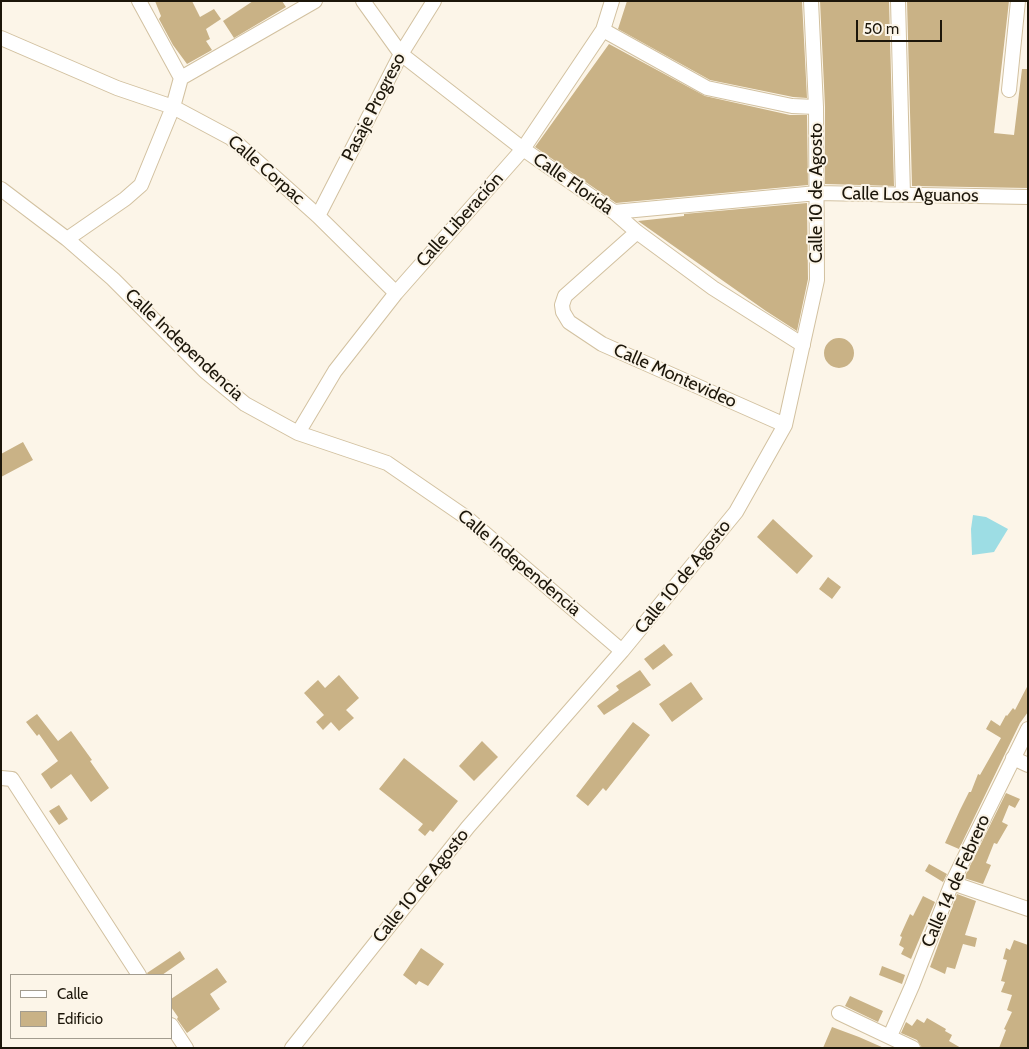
<!DOCTYPE html>
<html>
<head>
<meta charset="utf-8">
<style>
	body { margin:0 }
	#map { position:relative; width:1029px; height:1049px; overflow:hidden; background:#fcf5e8; font-family:Cabin,sans-serif }
	canvas { display:block }
	.frame { position:absolute; inset:0; border:2px solid #1c160a; pointer-events:none }
	.legend { position:absolute; left:10px; top:974px; width:162px; height:65px; box-sizing:border-box; background:#fcf5e8; border:1px solid #a29c8f; margin:0; padding:6px 9px; list-style:none; font-size:15px; color:#1c160a }
	.legend li { display:flex; align-items:center; gap:10px; height:25px }
	.legend b { width:25px; border:1px solid #a29c8f }
	.scale { position:absolute; left:856px; top:20px; width:86px; height:22px; box-sizing:border-box; border:2px solid #1c160a; border-top:0; padding-left:6px; font-size:15px; line-height:18px; white-space:nowrap; color:#1c160a; -webkit-text-stroke:4px #fcf5e8; paint-order:stroke }
</style>
</head>
<body>
<div id="map">
<canvas width="1029" height="1049"></canvas>
<div class="frame"></div>
<ul class="legend">
<li><b style="height:6px;background:#fff"></b>Calle</li>
<li><b style="height:14px;background:#c9b286"></b>Edificio</li>
</ul>
<div class="scale">50 m</div>
</div>
<script>
const g = document.querySelector('canvas').getContext('2d');
g.lineJoin = 'round';
function fillPath(path, color) { g.fillStyle = color; g.fill(path, 'evenodd'); }
function stroke(path, color, width, dash) { g.strokeStyle = color; g.lineWidth = width; g.lineCap = dash ? 'butt' : 'round'; g.setLineDash(dash || []); g.stroke(path); }
function drawText(font, color, halo, rows, align = 'center') {
  g.font = font + ' Cabin,sans-serif'; g.lineWidth = 4; g.setLineDash([]); g.textBaseline = 'middle'; g.strokeStyle = halo; g.fillStyle = color; for (const [text, x, y, turn = 0] of rows) {
    g.save(); g.translate(x, y); g.rotate((+turn || 0) * Math.PI / 180); g.textAlign = isNaN(turn) ? turn : align; if (halo) g.strokeText(text, 0, 0); g.fillText(text, 0, 0); g.restore();
  }
}
fillPath(new Path2D(`
	M973 515 986 517 1008 529 994 552 972 555 971 529Z`), '#9ddde4');
fillPath(new Path2D(`
	M155 1H192L200 17 214 9 221 19 206 29 210 39 206 41 212 50 187 64 173 45 159 19 161 16Z
	M253 1H282L286 7 234 38 223 21Z
	M627 1H802L807 98 793 97 710 80 618 29Z
	M820 1H889L894 186 825 184V107Z
	M907 1H1009L994 133 1014 135 1022 69H1028V188L912 186Z
	M609 44 705 96 790 115H807L808 185 616 203 535 147Z
	M807 203 808 279 797 331 766 311 638 221 684 216V214Z
	M824 353a15 15 0 1 1 30 0a15 15 0 1 1-30 0Z
	M23 442 33 460 1 477V454Z
	M773 519 813 556 797 574 757 537Z
	M828 577 841 587 832 599 819 589Z
	M664 644 673 655 653 670 644 659Z
	M640 670 651 685 604 715 597 706 619 690 616 686Z
	M339 675 359 698 346 710 354 718 339 731 331 722 323 730 316 722 324 715 304 693 318 680 325 688Z
	M691 682 703 699 672 722 659 704Z
	M1028 685V712L1020 723 1002 760 959 849 945 843 960 810 969 792H971L978 774 980 775 1001 738 986 729 991 720 1000 726 1006 715 1007 716 1013 708 1015 710Z
	M37 714 58 741 71 731 92 760 90 761 109 788 91 802 71 774 51 789 41 774 58 761 39 734 37 736 26 722Z
	M633 722 650 735 606 791 603 788 588 806 576 796Z
	M482 741 498 757 474 781 459 766Z
	M404 758 458 801 433 832 430 830 425 836 418 830 423 824 379 789Z
	M1006 793 1020 799 1015 808 1009 805 1002 822 1008 825 997 844 994 843 986 863 991 865 983 884 964 878Z
	M59 805 68 819 59 825 49 811Z
	M929 864 947 874 943 882 925 871Z
	M957 894 976 901 965 935 977 938 975 947 963 944 955 969 947 967 945 974 930 967Z
	M923 896 935 902 911 959 901 954 904 948 899 945 902 937 900 936 910 914 913 916Z
	M1014 940 1028 945V1048H999L1006 1030 1004 1029 1012 1012 1007 1010 1012 995 1001 992 1005 982 1001 981 1007 960 1003 959 1006 948 1010 950Z
	M421 948 444 964 428 986 419 981 416 985 403 975Z
	M180 951 185 959 162 975H148L147 973Z
	M882 966 905 975 902 984 879 975Z
	M217 968 227 982 210 994 220 1009 187 1033 177 1019 178 1017 171 1007V999Z
	M850 996 883 1011 878 1022 845 1006Z
	M927 1018 946 1029 945 1031 952 1035 949 1041 961 1048H922L917 1040 901 1033 906 1022 912 1026 917 1019 924 1023Z
	M832 1027 859 1037 884 1048H823Z`), '#c9b286');
const minor = new Path2D(`
	M139 1 181 78
	M363 1 401 54 523 149 614 212 637 232 713 288 803 345
	M898 1 903 195
	M603 30 707 88 792 106 816 107
	M1 38 117 88 173 107 231 138 318 216 396 293
	M1009 90 1018 1
	M1 189 67 239 113 279 205 371 245 404 298 433 387 463 467 518 622 651
	M614 212 817 193 1028 197
	M318 216 401 54 434 1
	M637 232 565 296 562 305 563 312 569 322 602 344 785 425
	M67 239 125 199 141 185 173 107 181 78 315 1
	M298 433 335 371 396 293 523 149 603 30 612 1
	M1013 758 1028 765
	M1 778 12 779 139 975
	M952 883 1028 909
	M839 1013 913 1048
	M171 1025 186 1048
	M890 1036 912 986 952 883 1028 729
	M292 1048 468 827 622 651 736 512 785 425 817 280 816 107 811 1`);
stroke(minor, '#d2c1a0', 16);
stroke(minor, '#fff', 14);
drawText('18px', '#1c160a', '#fcf5e8', [
	["Pasaje Progreso",374,107,-63],
	["Calle Corpac",266,170,41],
	["Calle Florida",573,184,35],
	["Calle 10 de Agosto",817,193,-90],
	["Calle Los Aguanos",910,195,1],
	["Calle Liberación",460,220,-48],
	["Calle Independencia",184,345,43],
	["Calle Montevideo",675,376,24],
	["Calle Independencia",519,563,40],
	["Calle 10 de Agosto",683,577,-51],
	["Calle 14 de Febrero",956,881,-66],
	["Calle 10 de Agosto",421,886,-51]
]);
</script>
</body>
</html>
